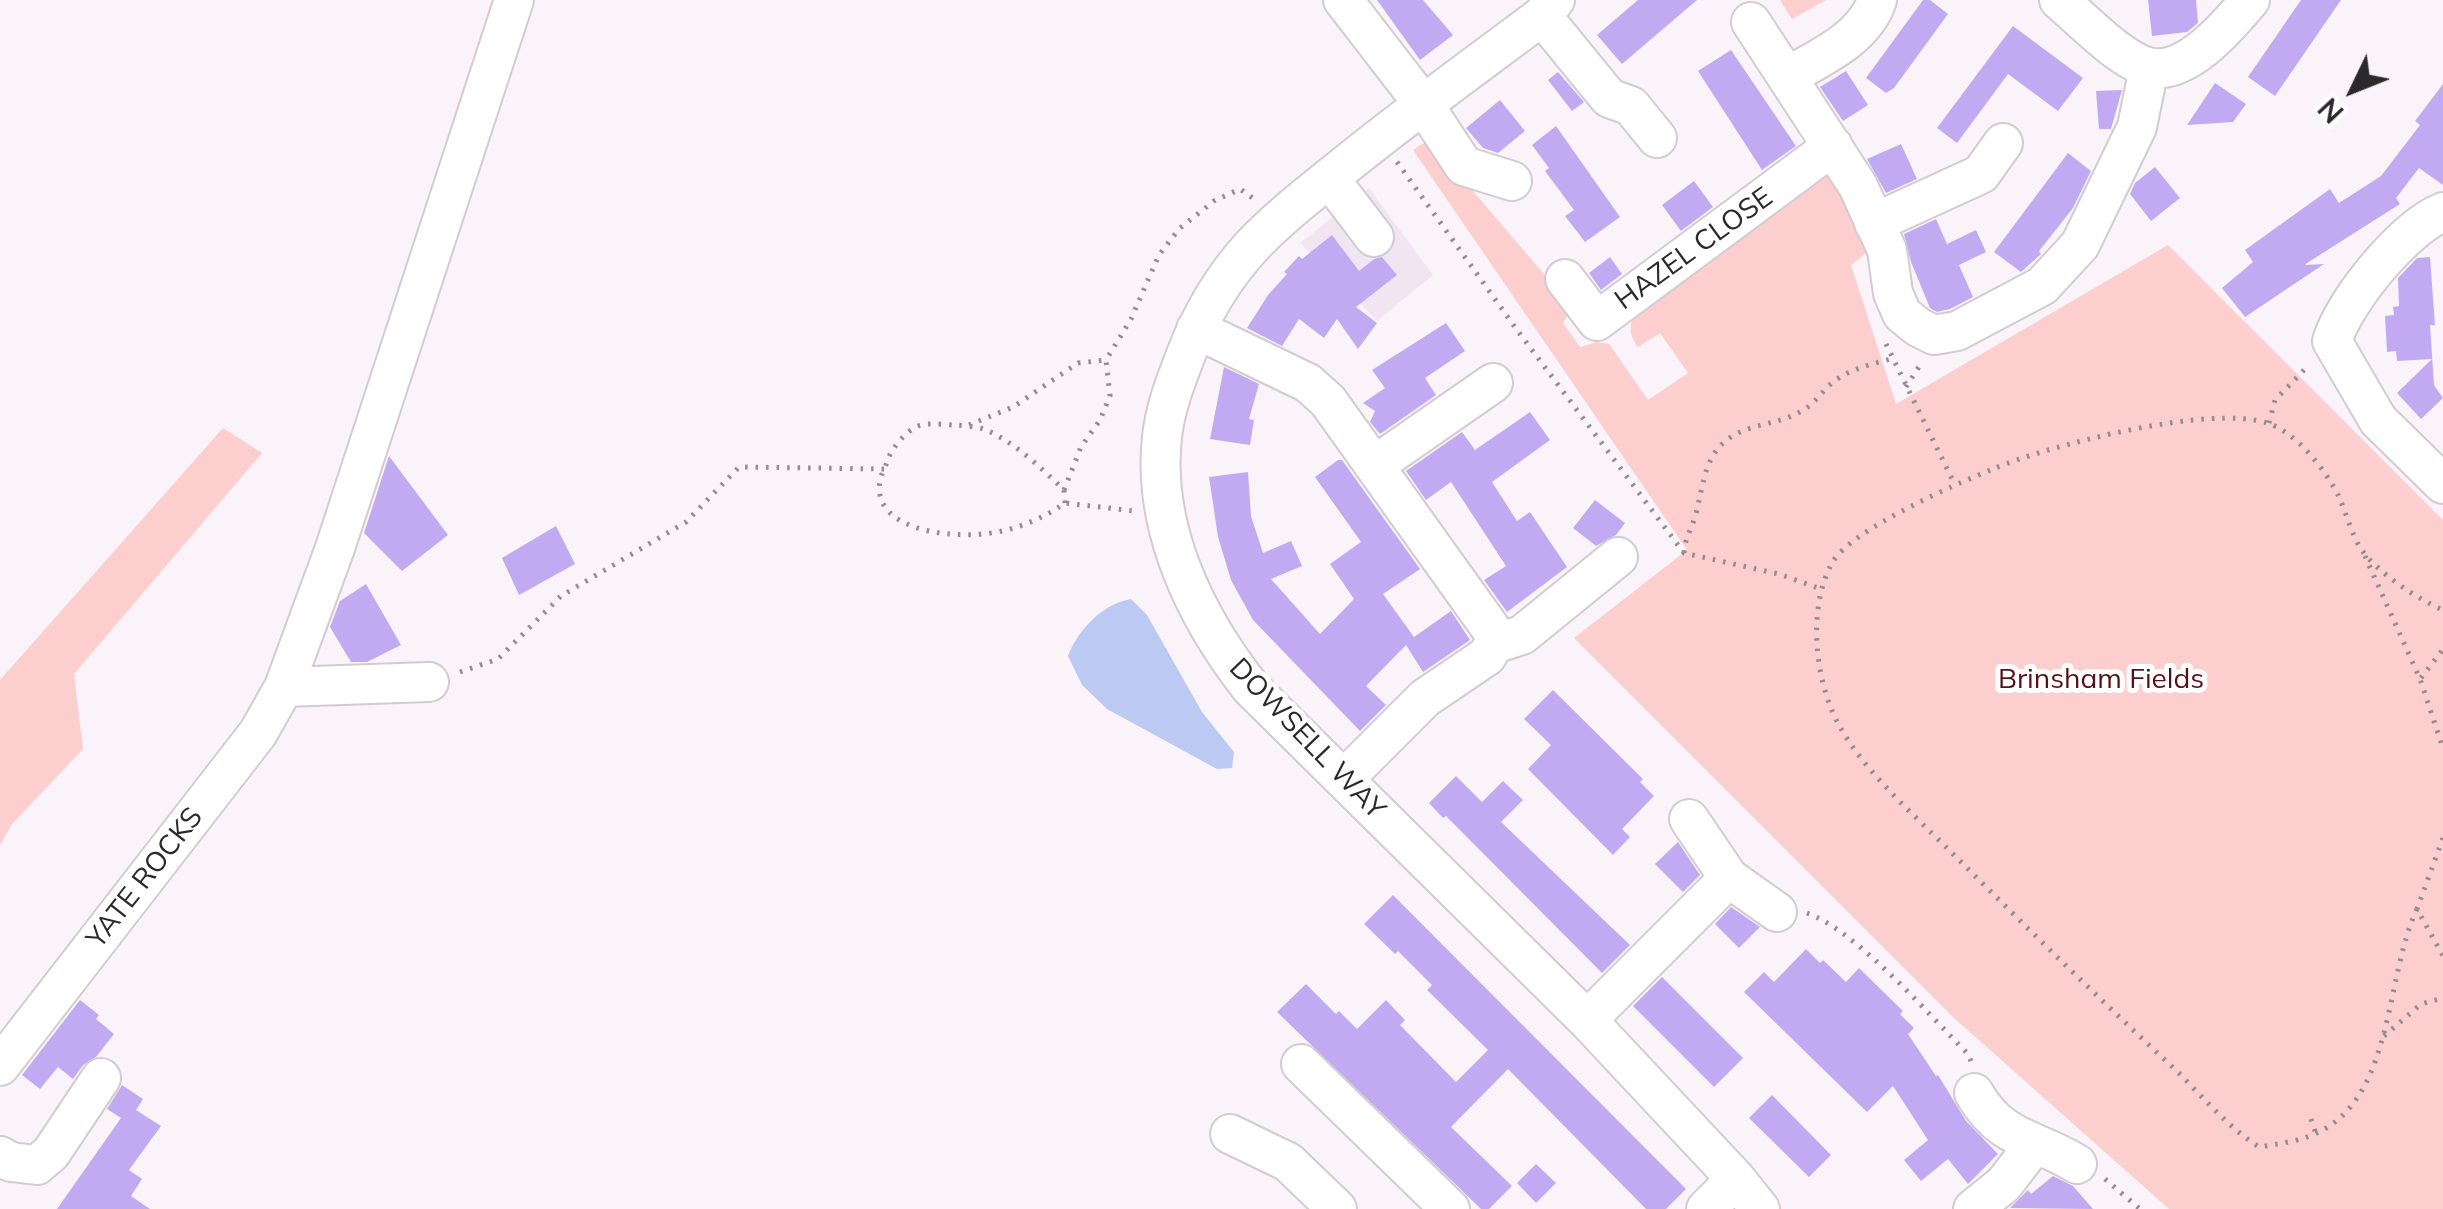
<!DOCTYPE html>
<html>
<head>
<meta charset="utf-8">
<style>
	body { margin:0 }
	#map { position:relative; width:2443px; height:1209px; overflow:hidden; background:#faf4fa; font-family:Mulish,sans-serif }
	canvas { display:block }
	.north { position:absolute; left:2303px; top:40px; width:100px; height:100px; -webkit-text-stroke:8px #fff; paint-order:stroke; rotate:227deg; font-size:28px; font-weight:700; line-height:40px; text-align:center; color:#2b292b }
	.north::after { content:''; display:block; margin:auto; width:35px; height:45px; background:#2b292b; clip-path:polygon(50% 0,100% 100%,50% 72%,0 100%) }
</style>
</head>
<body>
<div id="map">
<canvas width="2443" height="1209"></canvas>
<div class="north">N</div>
</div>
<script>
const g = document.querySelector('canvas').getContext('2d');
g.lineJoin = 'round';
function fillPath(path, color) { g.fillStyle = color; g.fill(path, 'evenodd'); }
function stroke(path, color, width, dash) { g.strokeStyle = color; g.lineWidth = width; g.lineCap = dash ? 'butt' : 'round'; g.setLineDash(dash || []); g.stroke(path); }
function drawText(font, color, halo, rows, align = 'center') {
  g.font = font + ' Mulish,sans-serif'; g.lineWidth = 10; g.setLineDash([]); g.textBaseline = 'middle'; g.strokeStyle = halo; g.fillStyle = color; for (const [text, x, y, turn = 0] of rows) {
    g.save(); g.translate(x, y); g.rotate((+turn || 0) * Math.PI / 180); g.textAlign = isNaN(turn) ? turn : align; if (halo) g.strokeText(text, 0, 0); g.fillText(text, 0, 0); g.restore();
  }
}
fillPath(new Path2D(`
	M1369 188 1433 275 1377 321 1300 243Z`), '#f1e5f1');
fillPath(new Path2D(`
	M1780 0H1826L1792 19Z
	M1435 136 1473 191 1567 301 1570 311 1563 323 1580 347 1597 342 1609 344 1648 400 1688 373 1660 333 1638 347C1628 333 1629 326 1636 311L1819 176 1831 174 1871 249 1851 265 1896 404 2168 245 2443 520V1209H2169L1953 1017 1574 638 1687 550 1413 150Z
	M223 428 262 453 74 674 83 749 12 824 0 845V680Z`), '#fccece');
fillPath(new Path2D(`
	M1131 599 1147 615 1202 712 1234 752 1232 768 1217 769 1107 709 1082 685 1068 656C1078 630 1102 604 1131 599Z`), '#bcc9f3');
fillPath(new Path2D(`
	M1377 0H1423L1453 35 1420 60Z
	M1638 0H1697L1622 64 1597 35Z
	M1923 0H1930L1948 14 1894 88 1886 93 1866 78Z
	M2148 0H2196L2198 23 2187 32 2152 36Z
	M2301 0H2341L2275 96 2248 77Z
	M2013 26 2083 78 2058 111 2008 74 1957 143 1937 128Z
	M1731 50 1796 146 1762 170 1698 71Z
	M1846 71 1868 105 1843 121 1820 87Z
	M1558 72 1584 102 1572 111 1548 80Z
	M2215 83 2246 104 2233 122 2187 125Z
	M2443 84V185L2419 168 2396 198 2400 204 2307 263 2305 265 2324 264 2245 317 2222 288 2253 262 2245 250 2330 189 2339 203 2381 176 2420 125 2415 121Z
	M2122 90 2111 129H2099L2096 91Z
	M1500 100 1525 131 1498 153 1483 148 1466 128Z
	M1556 126 1620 217 1585 242 1565 216 1574 210 1545 171 1549 168 1532 145Z
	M1901 144 1917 179 1886 193 1867 159Z
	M2068 153 2091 171 2073 208 2039 251 2041 254 2021 272 1994 252Z
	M2155 167 2180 198 2151 221 2130 194 2135 183Z
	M1694 181 1713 207 1681 231 1662 205Z
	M1936 219 1947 244 1976 230 1986 252 1959 265 1973 297 1950 309 1937 312 1930 308 1911 262 1904 234Z
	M1332 235 1359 271 1374 259 1382 257 1397 275 1356 307 1377 323 1358 349 1337 319 1324 338 1299 319 1282 346 1247 328 1268 295 1287 274 1284 272 1299 256 1302 259Z
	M1610 257 1622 274 1601 290 1589 273Z
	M2430 257 2435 325H2430L2434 385 2443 398 2421 419 2397 393 2432 359 2397 361 2396 351 2387 352 2385 316 2394 315 2393 307 2399 306 2398 278 2417 258Z
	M1446 323 1465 351 1425 378 1436 395 1380 434 1370 422 1375 411 1363 403 1385 388 1372 370Z
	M1224 367 1259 384 1249 419 1254 420 1250 445 1210 439Z
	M1530 412 1550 440 1492 482 1517 521 1530 512 1567 567 1507 612 1484 580 1506 566 1451 482 1426 500 1406 471 1462 432 1475 450Z
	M389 456 448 535 402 571 364 533Z
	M1338 460H1342L1420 569 1383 594 1414 637 1451 611 1470 640 1423 672 1406 645 1366 686 1386 705 1360 731 1253 620 1231 580 1218 537 1209 477 1248 472 1251 516 1263 553 1291 541 1302 566 1271 579 1320 634 1354 599 1330 564 1361 542 1315 477Z
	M1595 500 1625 523 1616 535 1596 546 1573 528Z
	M556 526 575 564 519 595 502 558Z
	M366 584 401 645 367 662H351L330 627 340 601Z
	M1553 690 1643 779 1640 782 1654 796 1622 829 1630 837 1613 855 1528 769 1551 745 1524 719Z
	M1456 776 1482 802 1503 781 1523 800 1501 822 1630 945 1602 973 1446 816 1443 818 1429 803Z
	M1678 842 1700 875 1683 892 1655 864Z
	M1393 895 1686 1189 1666 1209H1646L1508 1069 1451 1127 1512 1186 1489 1209H1481L1277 1012 1306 984 1336 1014 1339 1011 1357 1029 1386 1000 1405 1020 1400 1025 1456 1082 1488 1050 1427 990 1432 985 1398 951 1395 954 1364 924Z
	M1731 907 1760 927 1739 948 1715 924Z
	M1806 949 1820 963 1823 960 1846 982 1859 968 1903 1011 1900 1014 1914 1028 1908 1034 1936 1076 1938 1075 1966 1121 1998 1154 1968 1184 1948 1159 1921 1181 1904 1160 1928 1140 1893 1086 1867 1112 1744 992 1764 972 1774 982Z
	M1662 977 1743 1058 1714 1087 1633 1006Z
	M80 1000 99 1015 96 1019 114 1034 96 1057 83 1065 73 1079 58 1067 40 1089 22 1075Z
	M122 1085 143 1099 136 1110 161 1126 129 1170 142 1179 131 1196 150 1209H57L121 1118 107 1109Z
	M1772 1095 1831 1155 1809 1177 1749 1118Z
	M1536 1164 1556 1183 1536 1203 1517 1183Z
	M2053 1176 2073 1186 2093 1209 2010 1208 2028 1190 2031 1194Z`), '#c1aaf1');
const minor = new Path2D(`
	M1343 0 1424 105 1464 166 1512 181
	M1555 0 1542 16C1475 66 1407 115 1343 167 1311 193 1278 218 1251 247 1222 279 1200 317 1185 357 1175 383 1165 409 1162 437 1152 529 1196 618 1251 688L1587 1020 1736 1179 1760 1209
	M2059 0C2082 19 2120 60 2148 67 2186 77 2229 25 2250 0
	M1542 16 1609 98 1631 106 1657 138
	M1751 22 1858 186 1887 250 1893 293 1902 314 1918 327 1934 335 1957 331 2042 286 2080 245 2137 127 2149 68
	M1788 76C1820 58 1865 38 1877 0
	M1329 178 1374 237
	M2443 212C2403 229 2345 300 2332 341L2378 420 2443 484
	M1874 223 1981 174 2003 143
	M1565 279 1597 321 1833 146
	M1196 329 1308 383 1328 401 1494 633V644L1487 656 1425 698 1344 779
	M1375 465 1493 383
	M1494 644 1522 635 1618 557
	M284 687 429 682
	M1689 819 1729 878 1777 912
	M1587 1020 1729 878
	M1301 1064 1450 1209
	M0 1066 258 733 284 687 335 548 514 0
	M1974 1093C2001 1141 2035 1138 2077 1164
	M1230 1134 1288 1162 1337 1209
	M0 1156 11 1162 37 1165 51 1153 101 1078
	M1706 1209 1736 1179
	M1973 1209 2004 1184 2034 1145`);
stroke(minor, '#d2ccd2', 42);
stroke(new Path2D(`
	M1397 162 1517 330 1684 553 1779 574 1821 589
	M1886 344 1955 485
	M1906 387 1920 365
	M2269 423 2275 400 2309 365
	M969 425 1013 407 1078 363 1106 360
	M1064 490 1081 447 1100 420 1110 396 1106 360 1131 319 1159 255 1179 229 1214 201 1240 189 1254 199
	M1065 503 1064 490C1041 468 1016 443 986 430 977 426 965 426 956 425 944 425 930 422 918 426 906 431 892 448 888 459 886 466 881 474 880 481 873 520 922 532 950 534 991 538 1031 527 1065 503L1134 511
	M1684 553C1685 538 1691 530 1695 517 1705 482 1703 449 1740 432 1763 422 1783 423 1805 409 1816 402 1823 390 1833 382 1850 369 1871 364 1891 359
	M2365 556 2420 679 2443 748
	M460 672 498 659 561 596 686 522 739 467 885 469
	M2421 678 2443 649
	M2443 838 2417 909 2443 956
	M2417 909C2384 978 2395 1102 2312 1135 2295 1142 2277 1144 2259 1147 2223 1124 2197 1089 2165 1060 2091 991 2019 920 1948 849 1908 809 1848 757 1829 703 1814 662 1810 603 1832 563 1850 530 1956 484 1993 469 2050 445 2210 404 2267 423 2296 432 2326 470 2339 497 2347 514 2352 538 2364 553 2380 574 2419 600 2443 610
	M1807 913C1857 931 1928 1014 1968 1054L1971 1061
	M2384 1036 2421 1004 2443 998
	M2311 1119 2316 1134
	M2105 1179 2140 1209`), '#918d91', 5, [2.5, 8]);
stroke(minor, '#fff', 38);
drawText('28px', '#2b292b', '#fff', [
	["HAZEL CLOSE",1694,249,-36],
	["DOWSELL WAY",1307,739,46],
	["YATE ROCKS",145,878,-52]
]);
drawText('28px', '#590f1a', '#fff', [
	["Brinsham Fields",2101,680]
]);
</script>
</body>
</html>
